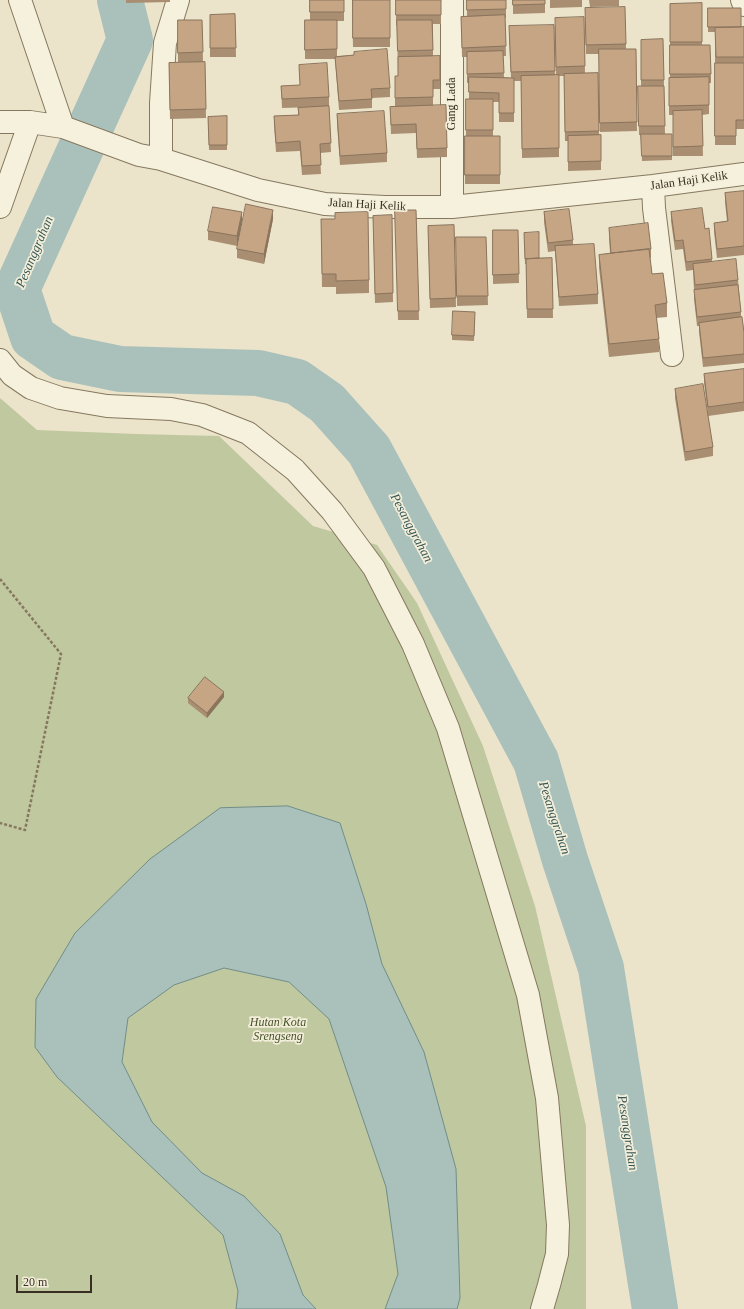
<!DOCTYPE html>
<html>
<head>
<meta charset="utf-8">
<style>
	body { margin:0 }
	#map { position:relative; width:744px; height:1309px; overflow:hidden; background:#ebe4ca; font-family:"Times New Roman",serif }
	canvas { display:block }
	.scale { position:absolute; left:16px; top:1275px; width:76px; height:18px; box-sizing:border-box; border:2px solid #382f22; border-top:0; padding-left:5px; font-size:12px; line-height:14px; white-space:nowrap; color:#382f22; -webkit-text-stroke:3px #f3eed9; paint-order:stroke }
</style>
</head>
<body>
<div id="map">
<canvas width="744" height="1309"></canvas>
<div class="scale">20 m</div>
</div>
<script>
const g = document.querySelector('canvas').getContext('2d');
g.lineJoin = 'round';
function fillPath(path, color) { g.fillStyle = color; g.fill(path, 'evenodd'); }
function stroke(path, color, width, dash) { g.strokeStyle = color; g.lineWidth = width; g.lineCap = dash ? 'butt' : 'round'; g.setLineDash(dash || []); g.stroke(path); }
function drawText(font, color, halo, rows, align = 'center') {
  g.font = font + ' "Times New Roman",serif'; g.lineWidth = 3.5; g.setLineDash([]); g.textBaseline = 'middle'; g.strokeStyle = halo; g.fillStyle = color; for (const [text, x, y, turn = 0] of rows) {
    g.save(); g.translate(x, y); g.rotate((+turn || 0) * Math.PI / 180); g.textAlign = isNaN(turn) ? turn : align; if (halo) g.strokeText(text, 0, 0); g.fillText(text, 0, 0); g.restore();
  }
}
fillPath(new Path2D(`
	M0 398 37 430 136 434 219 436 313 526 377 545 417 603 483 746 535 906 586 1126V1309H0Z`), '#c0c89f');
const water = new Path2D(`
	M288 806 340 823 366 904 382 964 424 1052 456 1169 460 1298 457 1309H385L398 1274 386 1187 329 1019 289 982 224 968 174 985 128 1018 122 1062 152 1122 202 1173 244 1196 280 1234 303 1295 316 1309H236L238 1291 223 1235 57 1077 35 1047 36 999 75 933 150 859 220 808Z`);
fillPath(water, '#aac0bb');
stroke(water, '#718e89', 1);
stroke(new Path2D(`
	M120 0 130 40 17 289 33 337 62 357 120 369 258 373 297 382 327 403 369 450 536 761 565 860 601 968 655 1309`), '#aac0bb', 46);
const minor = new Path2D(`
	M20 0 63 127
	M452 0V207
	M742 0 744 5
	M0 122H30L63 127 139 155 161 159 258 190 325 204 385 207H452L653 186 744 174
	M161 159V103L165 43 178 0
	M653 186 654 208 672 355
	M0 207 30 122
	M0 360 12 375 31 388 60 398 107 406 171 409 202 415 248 433 295 470 332 511 374 568 413 644 448 728 528 995 547 1098 558 1225 557 1254 549 1285 542 1309`);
stroke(minor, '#867860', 24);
stroke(new Path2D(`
	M0 579 61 654 25 830 0 823`), '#867860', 2.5, [3, 2]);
stroke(minor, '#f6f1dd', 22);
fillPath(new Path2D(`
	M126 0H170V2L126 3Z
	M310 0H344V21H337V56L354 55V52L390 88V97L372 98V108L339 110 335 59H305V20H310Z
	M352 0H390V47H353Z
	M396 0H441V24H433V56L440 80V89H433V106L447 148V157L417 158 416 133 391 134 390 107 395 106V76H398L397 25H396Z
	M467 0H506V18H505L506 56H503L504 77 511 78 509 35 554 25 555 76H556L555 27 584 17 585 73H598L599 135H601V170L568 171V141H565L564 76H559V157L522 158 521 81H514V122H499V102H493V136H500V184H465V136H466V99H469V83H467V57H462L461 17 467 16Z
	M513 0H545V13L513 14Z
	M550 0H582V7L550 8Z
	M589 0H619V6L590 7Z
	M702 3V45L711 74V83H709V114L702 115 703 156H673V115H669V78H670V4Z
	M585 8 626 44V49H636L637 131 600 132 599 54H586Z
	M708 8 741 27H744V129H736V145H715V32H708Z
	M235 14 236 57H210V15Z
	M178 20H202L203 62H178Z
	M663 39 665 134H672V160L642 161 641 135H639L638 86H641V40Z
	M205 62 206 118 170 119 169 63Z
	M299 65 329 97V106L331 152 320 153 321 174 302 175 300 151 276 152 274 125V116L298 115V108L315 107 282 108 281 86 300 85Z
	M337 114 387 153V162L340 165 337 123Z
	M227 116V150H209L208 117Z
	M744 191V255L717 258 714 232V223L727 221 725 202V193Z
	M395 210H416L419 320H398Z
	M544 212 573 240V245L598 294V304L559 306 555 251 548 252 544 222Z
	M671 212 705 229 712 259V262L738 280 741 312V318L744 332V363L703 367 699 332V326H697L694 299V290L693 270 686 271 683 249 675 250 671 221Z
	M392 215 393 302 375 303 373 216Z
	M273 219 264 264 237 258V249Z
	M321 219 369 280V293L336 294V287H322Z
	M242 221 237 246 208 240V231Z
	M454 225 456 307 430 308 428 226Z
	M609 228 651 249V258H650L652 274 667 303V317L656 318 659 339V352L609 357 599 268V255L610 253 609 237Z
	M493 230H518L519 283 493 284Z
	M524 233 539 258H552L553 318H527L526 264H525Z
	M456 237H486L488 305 457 306Z
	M475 317 474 341 452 340V335Z
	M744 369V411L708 416 713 447V456L685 461 675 398V389L708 414 704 383V374Z
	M224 697 207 718 188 703V698Z`), '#a98e72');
fillPath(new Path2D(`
	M273 210V219L264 264V254Z
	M242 212V221L237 246V236Z
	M224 692V697L207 718V713Z`), '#8a745c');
const building = new Path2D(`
	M310 0H344V12H310Z
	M353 0H390V38H353Z
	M396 0H441V15H396Z
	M467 0H506V9L467 10Z
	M513 0H545V4L513 5Z
	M702 3V42H670V4Z
	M625 7 626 44 586 45 585 8Z
	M708 8H741V27H708Z
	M235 14 236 48H210V15Z
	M505 15 506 46 462 48 461 17Z
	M584 17 585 66 556 67 555 18Z
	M178 20H202L203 52 178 53Z
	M305 20H337V49L305 50Z
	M397 20H432L433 50 398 51Z
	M554 25 555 71 511 72 509 26Z
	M744 27V57H716L715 28Z
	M663 39 664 80H641V40Z
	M670 45H710L711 74H670Z
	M387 49 390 88 371 89 372 99 339 101 335 57 354 55V52Z
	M599 49H636L637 122 600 123Z
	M503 51 504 73 467 74V52Z
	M440 56V80H433V97L395 98V76H398V57Z
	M205 62 206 109 170 110 169 63Z
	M327 63 329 97 282 99 281 86 300 85 299 65Z
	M715 63H744V120H736V136H715Z
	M598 73 599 131 565 132 564 74Z
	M559 75V148L522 149 521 76Z
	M469 77 514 78V113H499V93L469 92Z
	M709 77V105L669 106V78Z
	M638 86H664L665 126H639Z
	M466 99H493V130H466Z
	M446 105 447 148 417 149 416 124 391 125 390 107Z
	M329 106 331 143 320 144 321 165 302 166 300 141 276 143 274 116 299 115 298 108Z
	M702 110 703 146 673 147V111Z
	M384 111 387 153 340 156 337 114Z
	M227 116V145H209L208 117Z
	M641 134H672V156H642Z
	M601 135V161L568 162V136Z
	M465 136H500V175H465Z
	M744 191V246L717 249 714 223 728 221 725 193Z
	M246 204 273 210 264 254 237 249Z
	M213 207 242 212 237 236 208 231Z
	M702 208 705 229 709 228 712 259 686 262 683 240 675 241 671 212Z
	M569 209 573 240 548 243 544 212Z
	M395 210H416L419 311H398Z
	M368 212 369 280 336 281V274H322L321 219H335V213Z
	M392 215 393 293 375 294 373 216Z
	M648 223 651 249 611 253 609 228Z
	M454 225 456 298 430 299 428 226Z
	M493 230H518L519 274 493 275Z
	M539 232V258L525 259 524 233Z
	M456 237H486L488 296H457Z
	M594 244 598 294 559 297 555 246Z
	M649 249 652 274 663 273 667 303 655 305 659 339 609 344 599 255Z
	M552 258 553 309H527L526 259Z
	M736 259 738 280 695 285 693 264Z
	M738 285 741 312 697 317 694 290Z
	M453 311 475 312 474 336 452 335Z
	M742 317 744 332V354L703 358 699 323Z
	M744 369V402L708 407 704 374Z
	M703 384 713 447 685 452 675 389Z
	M205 677 224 692 207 713 188 698Z`);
fillPath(building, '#c5a584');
stroke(building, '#8a745c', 1);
drawText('12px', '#382f22', '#f3eed9', [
	["Gang Lada",452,104,-90],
	["Jalan Haji Kelik",689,181,-8],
	["Jalan Haji Kelik",367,205,3]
]);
drawText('italic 12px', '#45522a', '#f3eed9', [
	["Hutan Kota",278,1023],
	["Srengseng",278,1037]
]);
drawText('italic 13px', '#335556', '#f3eed9', [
	["Pesanggrahan",35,252,-67],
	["Pesanggrahan",411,528,62],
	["Pesanggrahan",554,818,72],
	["Pesanggrahan",627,1133,81]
]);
</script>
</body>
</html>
